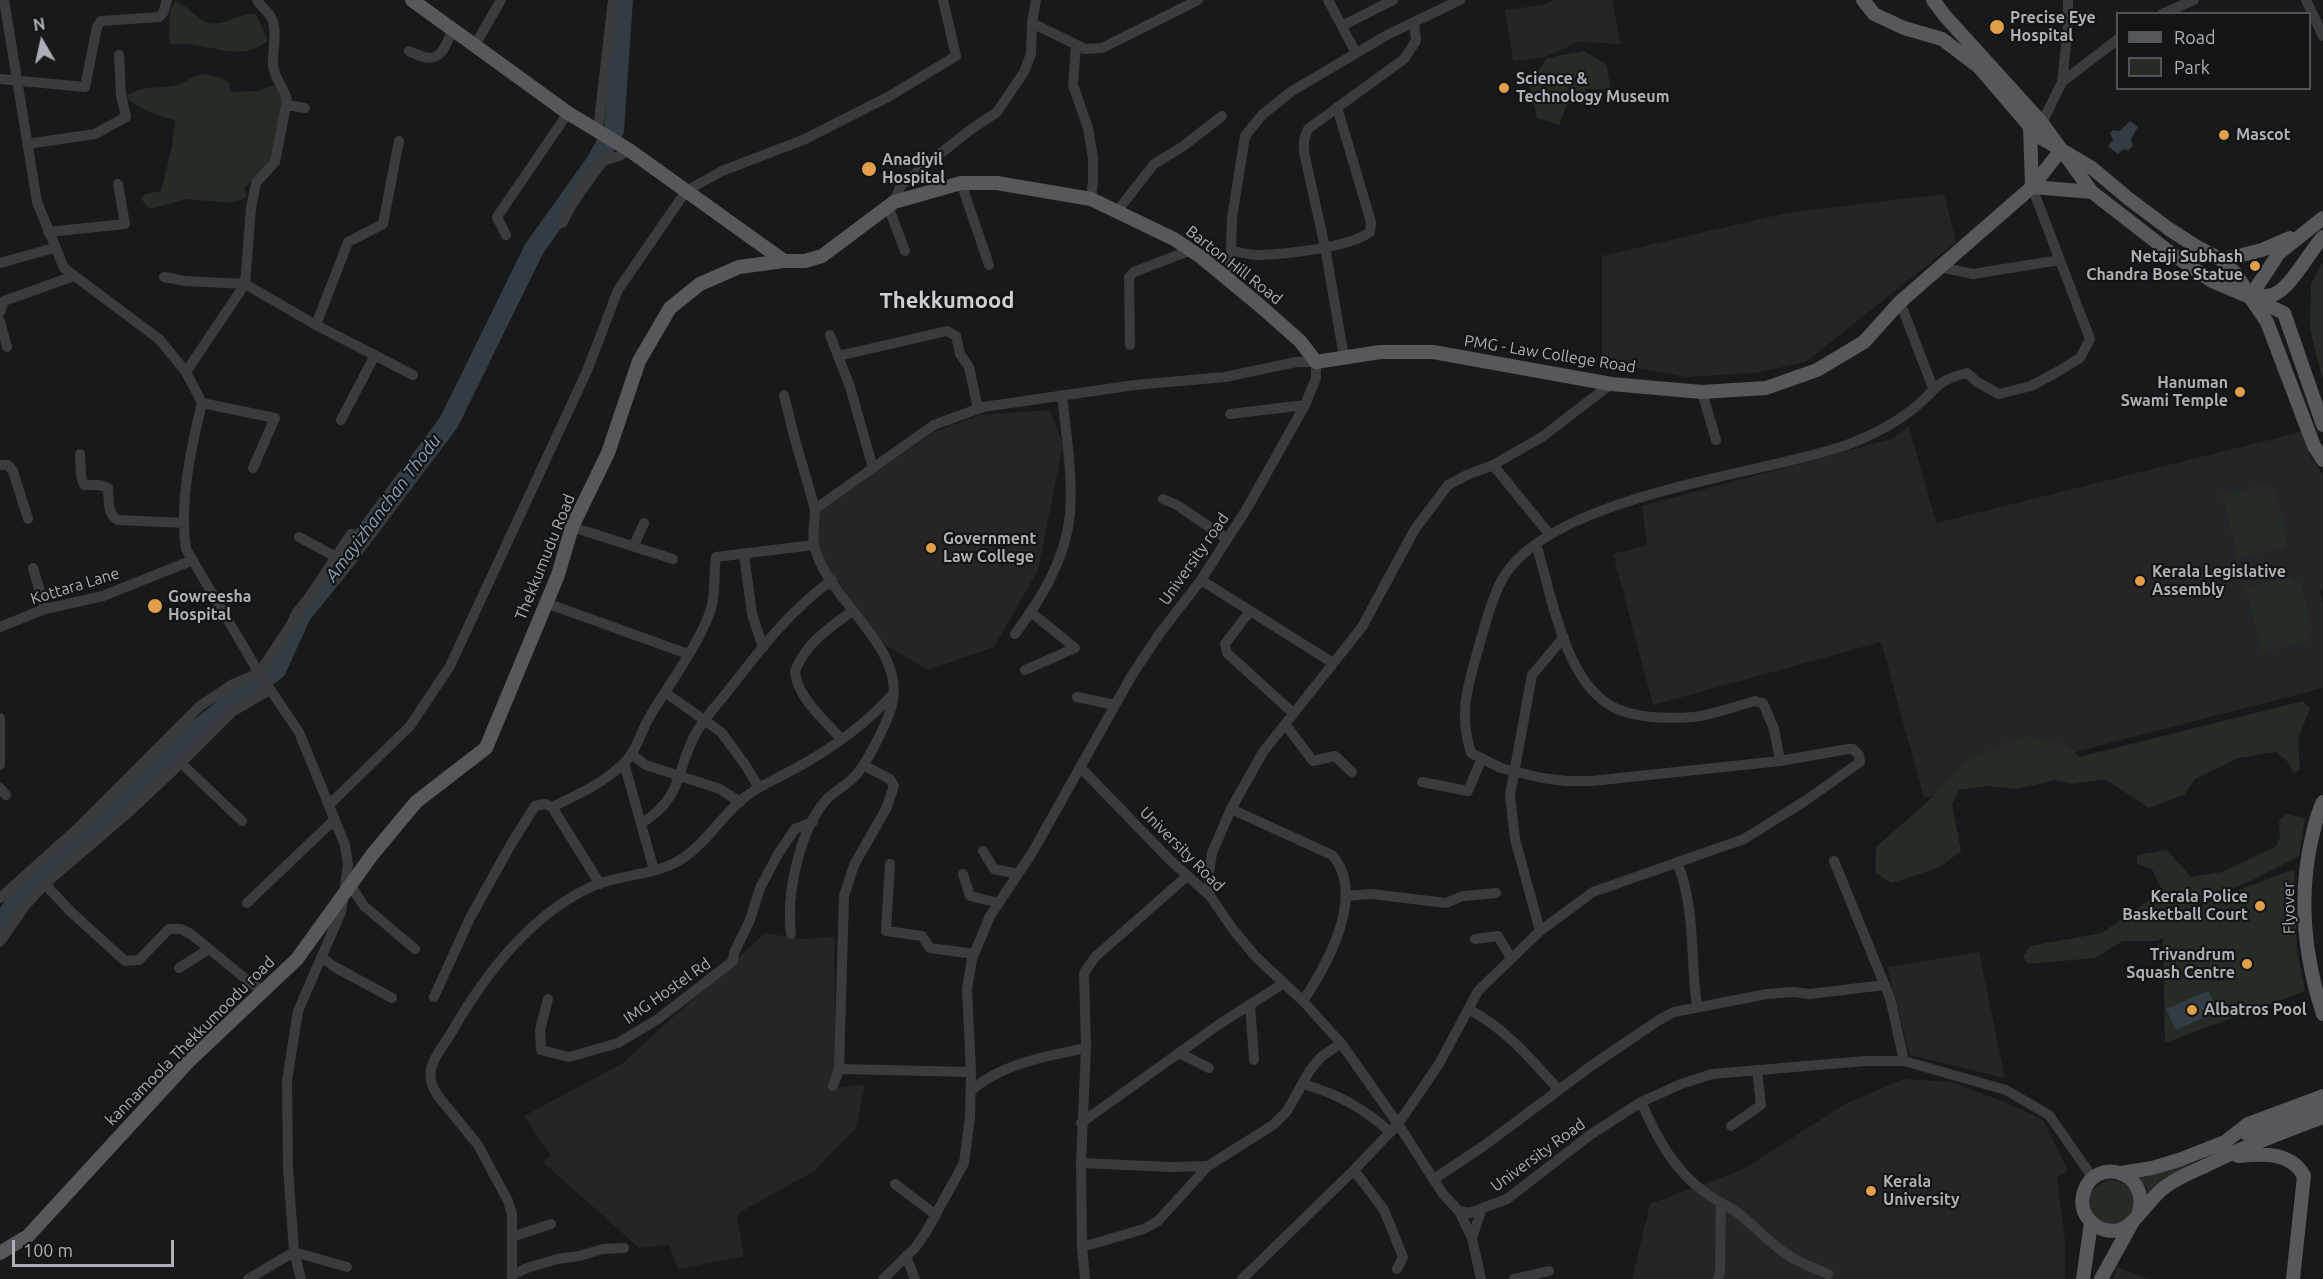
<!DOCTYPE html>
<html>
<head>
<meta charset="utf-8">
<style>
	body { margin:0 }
	#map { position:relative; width:2323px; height:1279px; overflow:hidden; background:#18191a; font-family:Ubuntu,sans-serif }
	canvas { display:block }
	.legend { position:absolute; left:2116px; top:12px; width:195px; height:78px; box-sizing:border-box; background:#131415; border:2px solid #505357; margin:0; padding:8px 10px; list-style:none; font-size:18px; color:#acb1b9 }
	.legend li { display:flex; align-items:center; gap:12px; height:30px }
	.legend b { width:30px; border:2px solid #505357 }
	.north { position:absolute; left:12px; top:12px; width:60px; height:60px; -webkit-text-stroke:4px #131415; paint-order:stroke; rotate:351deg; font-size:16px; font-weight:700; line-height:24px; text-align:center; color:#acb1b9 }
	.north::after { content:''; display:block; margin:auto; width:21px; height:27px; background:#acb1b9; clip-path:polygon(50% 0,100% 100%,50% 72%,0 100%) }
	.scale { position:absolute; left:12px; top:1240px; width:162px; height:27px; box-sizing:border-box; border:3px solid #acb1b9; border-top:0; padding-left:8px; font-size:18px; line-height:21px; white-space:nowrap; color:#acb1b9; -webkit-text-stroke:4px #131415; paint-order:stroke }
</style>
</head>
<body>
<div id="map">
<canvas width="2323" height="1279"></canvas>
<ul class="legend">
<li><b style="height:8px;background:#56585e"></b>Road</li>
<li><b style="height:16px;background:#252c25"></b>Park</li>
</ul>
<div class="north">N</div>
<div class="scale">100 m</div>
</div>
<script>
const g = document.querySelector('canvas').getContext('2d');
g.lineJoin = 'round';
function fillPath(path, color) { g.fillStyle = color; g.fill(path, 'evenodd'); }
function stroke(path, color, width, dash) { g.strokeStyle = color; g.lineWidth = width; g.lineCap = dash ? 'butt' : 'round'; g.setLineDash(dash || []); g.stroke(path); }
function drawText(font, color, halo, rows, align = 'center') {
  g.font = font + ' Ubuntu,sans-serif'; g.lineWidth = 4.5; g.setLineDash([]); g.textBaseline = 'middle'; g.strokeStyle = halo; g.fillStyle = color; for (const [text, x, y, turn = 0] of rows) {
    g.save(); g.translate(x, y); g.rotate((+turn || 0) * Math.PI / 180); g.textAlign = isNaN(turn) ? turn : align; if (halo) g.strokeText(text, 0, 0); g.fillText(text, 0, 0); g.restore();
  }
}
fillPath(new Path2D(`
	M1554 0H1612L1621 44 1578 42 1545 57 1513 61 1505 10 1543 5Z
	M1944 194 1956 242 1806 362 1755 373 1685 377 1602 361V256L1786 213Z
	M1050 410 1063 444 1038 570 994 647 928 670 884 644 826 566 813 531 822 510 934 432 980 415Z
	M1909 426 1936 523 2301 432 2311 458 2323 475V588L2320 592 2323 604V688L2075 752 1924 798 1881 642 1653 705 1613 554 1647 545 1642 506 1892 439Z
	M765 933 801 939 834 937 836 1088 865 1084 856 1128 814 1171 737 1214 744 1256 678 1269 669 1245 639 1248 544 1163 550 1155 524 1116 623 1063Z
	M1979 952 2005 1078 1910 1055 1887 967Z
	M1903 1079 1951 1082 2007 1103 2043 1120 2068 1170 2057 1178 2065 1240V1279H1632L1650 1204 1744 1169 1845 1104Z
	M2116 1266 2148 1279H2113Z`), '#252527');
fillPath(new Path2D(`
	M176 1C186 6 196 16 204 21 220 30 240 12 256 14L268 41C263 44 257 48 251 50 227 57 197 40 171 45L169 41 170 10Z
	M1584 51 1606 64 1611 90 1586 89 1581 101 1567 104 1559 125 1537 118 1529 84 1547 58Z
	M203 74 218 77 229 82 231 92 259 91 273 85 285 92 277 163 254 178 245 187 246 198 232 203 186 199 150 209 140 198 146 194 161 191 172 147 175 120C157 116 140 109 125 97 140 85 158 89 176 85 186 82 193 76 203 74Z
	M2323 261V381L2310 330 2311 284Z
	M2267 484 2275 492 2287 538 2284 547 2238 559 2222 495Z
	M2290 576 2301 585 2312 631 2307 642 2263 652 2245 588Z
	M2303 701 2310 708 2298 739 2300 769 2294 774 2289 763 2276 752 2238 758 2195 779 2184 795 2149 808 2105 779 2073 784 2055 780 2017 789 1988 786 1959 790 1952 804 1961 851 1940 867 1892 883 1875 873 1876 847 1924 805 1969 758 2025 736 2065 744 2079 757Z
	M2286 814 2305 818 2299 856 2255 879 2201 902 2198 906 2294 869 2297 952 2305 991 2165 1043 2163 938 2157 941H2123L2095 958 2028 964 2023 957 2030 946 2102 933 2162 891 2152 869 2137 864V855L2167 850 2191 877 2222 872 2277 846 2280 836 2279 821Z
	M2192 1164 2165 1178 2148 1197 2147 1188 2135 1176Z
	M2109 1180C2135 1181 2137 1198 2131 1218L2109 1228C2104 1223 2094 1218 2090 1213 2081 1199 2097 1184 2109 1180Z`), '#252c25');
fillPath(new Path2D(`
	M2130 121 2138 127 2131 139 2133 146 2128 150 2123 149 2118 154 2108 146 2113 140 2110 133 2113 130 2120 131Z
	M2208 991 2218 1011 2176 1030 2166 1009Z`), '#333c42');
stroke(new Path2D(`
	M0 927 21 894 156 771 187 738 233 701 276 670 301 615 344 562 449 422 534 249 596 162 614 130 623 0`), '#333c42', 20);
stroke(new Path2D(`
	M4 0 37 202 64 268 159 339 186 372 202 403C191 447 179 504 186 549L259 673 299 732 345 845 348 865 341 912 298 1011 287 1081 288 1167 294 1252 301 1279
	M257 0C261 7 269 12 272 19 278 32 272 52 273 66 275 80 285 88 287 101L275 162 256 183 251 208 245 284 316 325 348 242 383 224 399 141
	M1328 0 1356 53
	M2306 0 2323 36
	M2162 14 2194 0
	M1032 23 1085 49 1102 48 1198 0
	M1342 26 1393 0
	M475 45 501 0
	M1076 45 1073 85 1088 128 1093 158V181L1091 199
	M409 51C438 66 442 55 453 29
	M0 79 85 87 97 27 101 21 159 17 163 13 167 0
	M2062 82 2118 39
	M287 105 305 108
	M2037 127 2042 123 2062 82 2068 27V0
	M598 130 613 0
	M27 144 95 134 126 117 121 95 119 55
	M961 183 989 265
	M894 202 901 185 970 130 997 112 1024 72 1031 54 1032 23 1036 0
	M888 206 905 251
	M1118 210 1154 164 1182 147 1222 116
	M562 223C572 206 587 170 604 161 614 156 618 159 629 150
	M48 232 125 224 118 184
	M506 235 497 217 568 113
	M1231 251C1240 252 1250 255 1259 255 1287 254 1348 248 1370 232L1371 222 1337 107
	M0 263 54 248
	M1940 267 1973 274 2060 260
	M164 277 185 281 245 284
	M1230 280 1232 218 1245 136 1262 115 1292 91 1387 35 1460 0
	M1900 302 1933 388
	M0 312 4 301 74 276
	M0 321 7 347
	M316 325 413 375
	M830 335 850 387 873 468
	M1130 345 1129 277 1134 272 1191 250
	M838 356 947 331 956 336 960 354 969 367 978 409
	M1344 357 1325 247 1304 152V140L1308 129 1404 59 1416 41 1414 22
	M186 372 245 284
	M1702 392 1716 440
	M784 395 794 436 815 509
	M202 403 275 418 253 468
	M1230 414 1305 405
	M341 420 375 355
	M80 454 81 476 84 485H100L108 488C109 499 107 515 118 520L184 523
	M0 465H8L13 471 28 519
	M1493 465 1550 535
	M1163 499 1177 505 1227 539
	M572 527 673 559
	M299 537 336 557
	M1536 544C1551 592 1563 675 1608 704 1631 719 1666 719 1693 717 1713 715 1735 706 1755 701L1763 703 1774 729 1780 761
	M634 545 644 523
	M744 555 752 614 763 648
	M33 568 45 609
	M1201 580 1333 663
	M546 603 688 654
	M1250 611 1225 644 1227 653 1293 713
	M0 627 45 609 103 596 193 560
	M1015 634C1041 599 1066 559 1070 514 1073 475 1066 434 1062 395
	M1025 670 1075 648 1031 612
	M666 693 721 732 746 766 759 788
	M1077 697 1115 705
	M0 718V765
	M1285 724 1313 761 1335 756 1352 772
	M841 739C825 720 797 698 795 671 806 643 828 629 852 611
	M631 754 646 765 720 789 740 802
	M624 763 654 870
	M1080 767 1171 861 1210 896 1232 928 1255 956 1303 1001 1341 1043 1398 1124 1443 1194 1459 1211 1470 1213 1507 1199 1590 1135 1641 1102 1681 1084 1712 1074 1865 1061H1904L2006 1090 2049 1115 2093 1178
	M1422 782 1468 791 1482 758
	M0 788 6 795
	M329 805 410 726 450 666 587 371 618 290 686 191 722 171 803 140 888 97 956 56 943 0
	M552 807C577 795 602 784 623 764 637 751 640 733 650 716 667 687 709 631 713 599 715 585 714 571 716 557L814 545
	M1231 809 1332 855C1367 894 1327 965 1303 1001
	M242 821 181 763 232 712 270 690
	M642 823C684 796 675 772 695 735 704 718 717 705 728 691 759 651 791 609 832 580
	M983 851 994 869 1018 874
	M1834 861 1890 998 1904 1061
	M1677 862C1696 908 1690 959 1697 1007
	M890 864 886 931 922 936 930 948 974 954
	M963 874 970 896 999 903
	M45 884 71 912 125 961 139 960 169 929H181L191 934 242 976 263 991
	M351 886 364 906 415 949
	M1210 896 1209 873 1212 853 1231 809 1263 752 1362 627 1415 529 1448 485 1467 475 1493 465 1542 437 1611 384
	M1345 896 1372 894 1446 903 1463 896 1496 893
	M0 898 78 828 200 706 233 684 259 673 351 534
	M247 903 335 819
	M1540 931 1515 839 1510 795 1532 675 1564 637
	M791 934C786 895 799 831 826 800 834 791 846 786 854 777 867 764 887 723 892 705 907 646 826 600 814 545 812 534 815 520 815 509L934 425 983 407 1135 385 1225 377 1296 362H1316V378L1305 405 1246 510 1201 580 1160 633 1132 675 1032 853 990 916 972 959 967 989 971 1072 970 1117 964 1163 926 1232 915 1248 883 1279
	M1475 939 1498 936 1511 958
	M0 942 25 906 45 884 129 812 181 763
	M322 957 333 966 392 998
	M179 968 209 949
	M434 997 470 918 510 846 535 806 545 804 552 807 600 884
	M548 999 540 1030 541 1050 569 1057 618 1043 658 1019 733 961 734 953 750 920 760 888 778 854 795 829 813 822
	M1250 1004 1254 1060
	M1468 1009C1504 1027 1531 1059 1558 1089
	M1179 1053 1209 1068
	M839 1069 844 896 854 865 886 809 894 786 890 779 863 765
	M1303 1084C1336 1093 1365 1109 1390 1132
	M833 1086 839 1069 971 1072
	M971 1091C1000 1064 1047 1056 1086 1048
	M1641 1102C1657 1138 1674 1171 1707 1194 1717 1201 1728 1206 1738 1213 1756 1227 1771 1245 1791 1257 1802 1264 1816 1269 1828 1274
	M1081 1123 1218 1025 1284 983
	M1731 1126 1761 1105 1757 1070
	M1081 1163 1170 1167 1208 1166
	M1354 1170 1384 1210 1403 1257 1397 1269
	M1434 1179 1485 1145 1591 1066 1659 1020 1674 1012 1767 994 1794 992 1809 994 1885 985
	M895 1184 936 1215
	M1459 1211 1472 1238
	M512 1237 551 1224
	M1082 1247 1144 1229 1158 1221 1208 1166 1273 1125 1287 1111 1310 1070 1321 1057 1341 1043
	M906 1256 915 1279
	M512 1275V1214L508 1201 478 1145 438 1096C432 1087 428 1077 432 1066 435 1055 444 1044 450 1035 483 977 530 914 593 886 620 874 654 876 680 860 705 845 721 816 745 797 760 785 779 778 796 768 831 749 866 724 893 694
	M248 1279 294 1252 347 1267
	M512 1279V1275L527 1268 557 1259 579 1256 603 1249 624 1248
	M1085 1279 1082 1247 1081 1163 1086 1048 1084 973 1095 957 1186 877
	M1242 1279 1354 1170 1398 1124 1439 1064 1478 991 1540 931 1593 892 1744 839 1805 801 1860 762 1859 755 1853 749H1848L1780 761 1592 781H1566L1542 778 1501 768 1471 753C1458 712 1468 686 1479 646 1484 628 1493 594 1503 578 1550 496 1758 475 1844 446 1871 436 1897 423 1919 404 1939 386 1938 380 1967 373L1977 382 1999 394 2031 386 2057 372 2080 358 2090 339 2032 187
	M1481 1279 1472 1238 1481 1211
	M1514 1279 1549 1271
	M1718 1279 1720 1272 1721 1202`), '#3a3b3f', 10);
stroke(new Path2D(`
	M412 0 568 113 629 150 784 261
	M1863 0 1874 14 1904 28 1942 39 1979 67 2038 136 2092 168 2129 199 2169 229 2197 247 2222 260 2237 275 2250 297 2284 313 2323 425
	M1933 0 1945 16 2042 123 2092 192 2168 251 2212 281 2250 297 2267 322 2314 446 2323 460
	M2030 128 2032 187
	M2032 187 2092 192
	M2222 260 2262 250 2290 238
	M2250 297 2279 253 2323 218
	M2253 297C2259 296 2266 297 2272 295 2290 290 2309 252 2323 237
	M2323 802C2317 813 2315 825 2312 837 2298 897 2304 956 2323 1014
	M2247 1134 2323 1107
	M2238 1156C2261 1154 2291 1151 2304 1176L2293 1279
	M2121 1173 2152 1168 2179 1160 2225 1142 2248 1124 2323 1096
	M2139 1212C2150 1171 2095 1156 2084 1192 2076 1214 2097 1235 2119 1230 2136 1225 2148 1199 2165 1187 2177 1178 2191 1172 2205 1166 2243 1147 2283 1132 2323 1117
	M0 1253 28 1236 188 1062 297 959 372 855 416 802 486 748 558 575 572 527 608 453 639 361 670 308 700 284 739 267 784 261H805L822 256 894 202 961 183H997L1091 199 1174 239 1201 257 1258 304 1300 341 1316 362 1380 352H1433L1611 384 1702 392 1766 388 1817 370 1864 342 1900 302 2032 187 2061 150
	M2083 1279 2091 1223
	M2101 1279 2132 1223`), '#56585e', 14);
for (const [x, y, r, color] of [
	[1997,27,8,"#e19f49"],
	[1504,88,6,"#e19f49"],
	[2224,135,6,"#e19f49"],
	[869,169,8,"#e19f49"],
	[2255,266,6,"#e19f49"],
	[2240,392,6,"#e19f49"],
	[931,548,6,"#e19f49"],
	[2140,581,6,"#e19f49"],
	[155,606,8,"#e19f49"],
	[2260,906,6,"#e19f49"],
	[2247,964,6,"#e19f49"],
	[2192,1010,6,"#e19f49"],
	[1871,1191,6,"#e19f49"]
]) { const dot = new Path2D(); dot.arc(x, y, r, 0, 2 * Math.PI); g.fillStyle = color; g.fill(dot); stroke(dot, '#131415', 2); }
drawText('bold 16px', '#acb1b9', '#131415', [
	["Precise Eye",2010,18],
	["Hospital",2010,36],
	["Science &",1516,79],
	["Technology Museum",1516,97],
	["Mascot",2236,135],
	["Anadiyil",882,160],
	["Hospital",882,178],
	["Netaji Subhash",2243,257,"right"],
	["Chandra Bose Statue",2243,275,"right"],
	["Hanuman",2228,383,"right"],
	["Swami Temple",2228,401,"right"],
	["Government",943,539],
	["Law College",943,557],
	["Kerala Legislative",2152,572],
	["Assembly",2152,590],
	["Gowreesha",168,597],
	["Hospital",168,615],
	["Kerala Police",2248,897,"right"],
	["Basketball Court",2248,915,"right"],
	["Trivandrum",2235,955,"right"],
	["Squash Centre",2235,973,"right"],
	["Albatros Pool",2204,1010],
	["Kerala",1883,1182],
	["University",1883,1200]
], 'left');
drawText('16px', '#acb1b9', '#131415', [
	["Barton Hill Road",1234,265,38],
	["PMG - Law College Road",1550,354,9],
	["Thekkumudu Road",545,557,-68],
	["University road",1194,559,-55],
	["Kottara Lane",75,586,-17],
	["University Road",1182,849,45],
	["Flyover",2289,908,-91],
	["IMG Hostel Rd",667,991,-35],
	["kannamoola Thekkumoodu road",190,1041,-45],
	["University Road",1538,1155,-36]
]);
drawText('italic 18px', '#87a1b0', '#131415', [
	["Amayizhanchan Thodu",383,508,-53]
]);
drawText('bold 22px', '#cdd0d5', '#131415', [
	["Thekkumood",947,301]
]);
</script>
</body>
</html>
